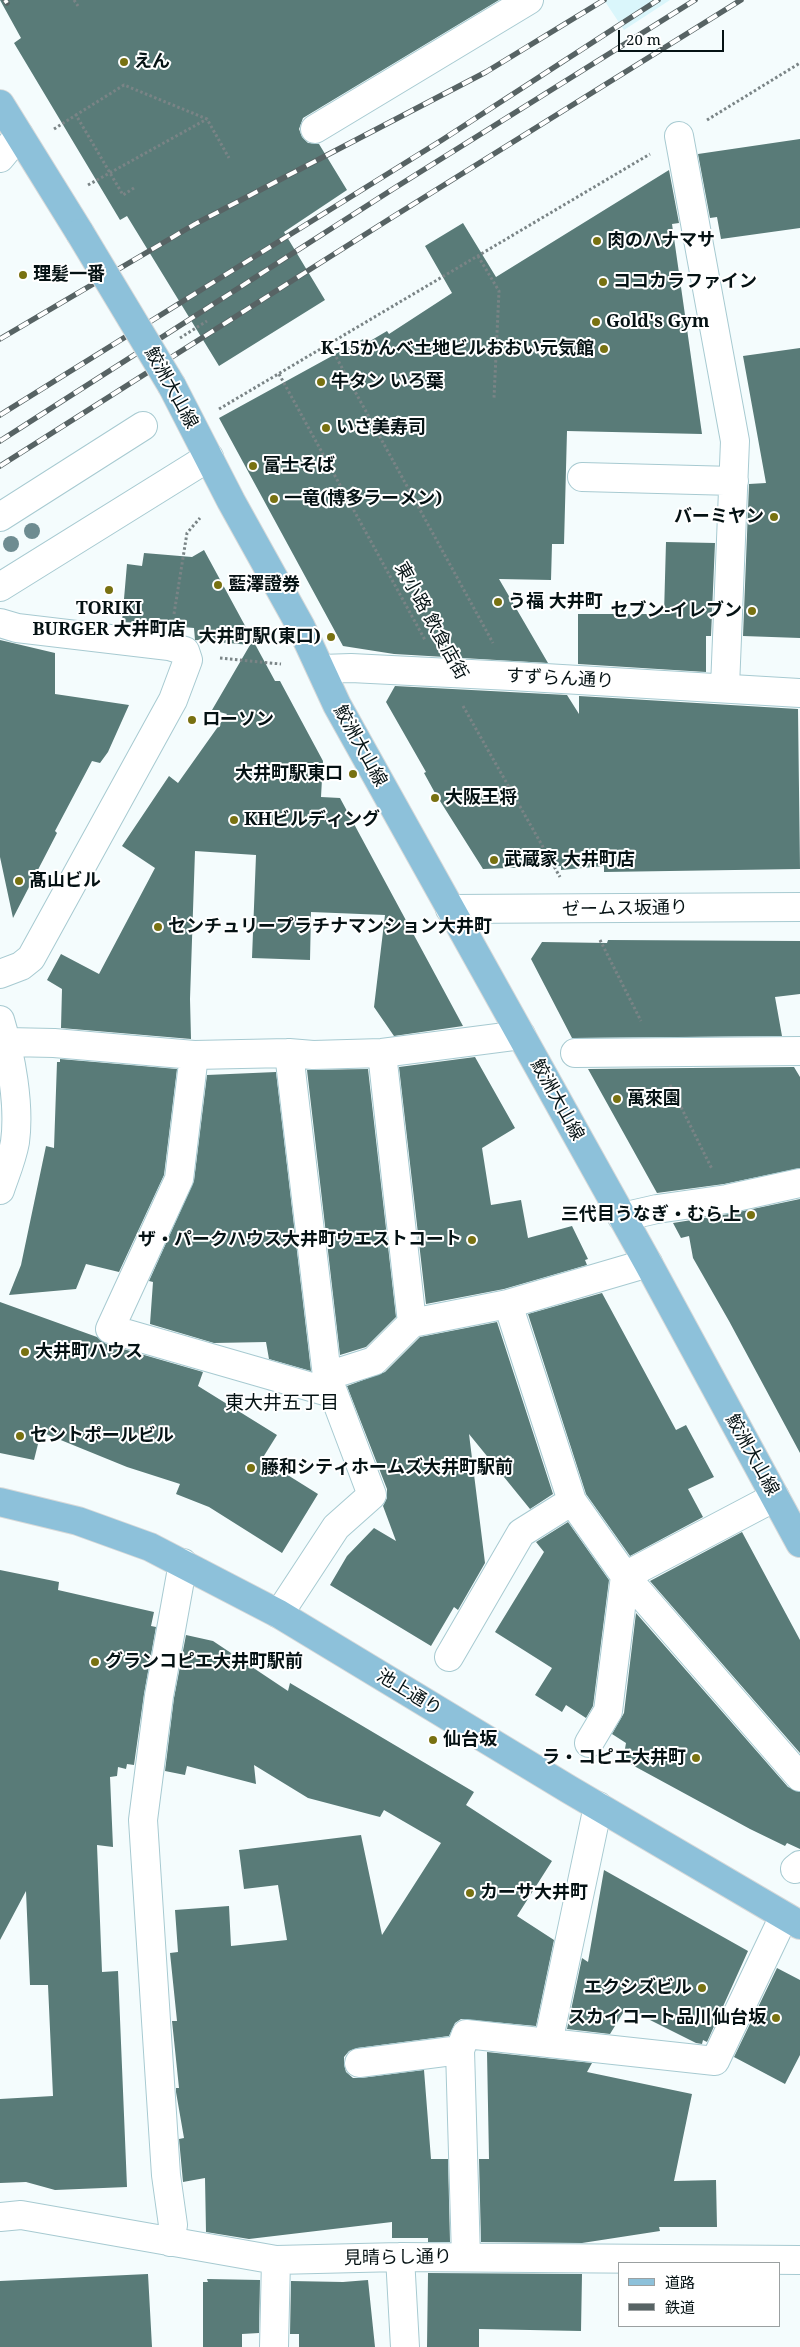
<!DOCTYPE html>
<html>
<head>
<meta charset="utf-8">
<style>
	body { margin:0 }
	#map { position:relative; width:800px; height:2347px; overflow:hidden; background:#f4fcfd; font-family:"Noto Serif","Noto Sans JP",serif }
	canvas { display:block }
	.legend { position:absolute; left:618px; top:2262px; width:162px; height:65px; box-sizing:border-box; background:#fff; border:1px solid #9ba0a1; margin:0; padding:6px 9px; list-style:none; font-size:15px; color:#051214 }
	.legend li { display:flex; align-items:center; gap:10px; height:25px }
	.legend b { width:25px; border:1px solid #9ba0a1 }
	.scale { position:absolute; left:618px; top:30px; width:106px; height:22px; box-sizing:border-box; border:2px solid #051214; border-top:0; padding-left:6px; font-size:15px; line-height:18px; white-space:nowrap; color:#051214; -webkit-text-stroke:4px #fff; paint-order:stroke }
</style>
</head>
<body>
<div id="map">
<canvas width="800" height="2347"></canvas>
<ul class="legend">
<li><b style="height:6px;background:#8dc1da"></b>道路</li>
<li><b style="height:6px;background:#576364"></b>鉄道</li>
</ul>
<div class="scale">20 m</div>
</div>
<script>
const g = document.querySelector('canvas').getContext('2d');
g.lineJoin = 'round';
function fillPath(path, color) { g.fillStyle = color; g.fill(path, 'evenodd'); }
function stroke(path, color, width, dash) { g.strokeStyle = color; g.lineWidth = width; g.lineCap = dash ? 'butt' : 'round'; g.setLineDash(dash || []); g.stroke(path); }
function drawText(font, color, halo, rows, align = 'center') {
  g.font = font + ' "Noto Serif","Noto Sans JP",serif'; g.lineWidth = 4; g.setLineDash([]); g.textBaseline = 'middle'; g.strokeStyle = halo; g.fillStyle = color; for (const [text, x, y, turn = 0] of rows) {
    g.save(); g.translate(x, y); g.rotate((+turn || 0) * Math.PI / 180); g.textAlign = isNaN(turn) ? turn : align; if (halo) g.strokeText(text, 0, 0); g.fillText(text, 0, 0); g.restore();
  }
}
fillPath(new Path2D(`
	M604 0H670L624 30Z`), '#daf6fb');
fillPath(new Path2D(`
	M0 0H499L303 118 299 129 302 137 308 143 319 144 347 190 284 232 325 300 219 366 127 216 120 220 14 43 21 38Z
	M800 139V228L721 239 717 217 710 218 698 154Z
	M669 170 679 223 672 224 702 434 567 431 564 544H552L551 580 499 579 548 663 394 654 343 646 219 418 363 339 365 344 387 331 389 334 452 293 425 246 463 223 496 277Z
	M800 348V638L743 636 749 484 766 483 743 356Z
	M666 542 715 543 711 636H706V672L578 664V614H664Z
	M204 550 275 681H280L323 761 321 797 340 798 463 1026 394 1036 374 1007 385 915 311 912 310 960 252 958 256 855 195 851 190 999 191 1039 61 1028 62 989 47 980 61 954 99 974 155 868 122 846 169 776 178 783 227 714 212 710 250 645 195 640 194 628 122 622 127 564 142 566 144 553 192 557Z
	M0 640 55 653V694L129 705 108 752 100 763 92 761 55 831 57 833 13 918 0 857Z
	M395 686 567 695 579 714V696L798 709 800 869 604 872V866L561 870V866L483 869 435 793 424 773 426 772 386 702Z
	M608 940 800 941V994L775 997 782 1036 572 1038 531 959 542 942 607 943Z
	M475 1057 515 1128 482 1148 491 1205 521 1200 528 1238 572 1226 588 1259 585 1260 587 1265 504 1289 426 1304 399 1067Z
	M60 1059 177 1069 164 1175 119 1272 86 1264 76 1289 9 1295 21 1265 46 1146 54 1148 57 1062H60Z
	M794 1067 800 1077V1168L724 1184 657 1193 588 1069Z
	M368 1069 396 1317 366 1347 340 1355 307 1070Z
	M276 1072 311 1371 269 1359 266 1342 214 1343 150 1324 153 1282 149 1281 194 1181 207 1075Z
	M800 1199V1453L729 1321 693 1258 689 1236 681 1238 673 1223 729 1214Z
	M602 1293 676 1430 686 1425 714 1477 688 1489 703 1517 630 1556 586 1494 528 1314Z
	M0 1302 97 1337 106 1344 203 1372 198 1386 277 1435 262 1459 318 1494 282 1553 209 1507 176 1494 180 1484 127 1467 41 1432 34 1460 0 1453Z
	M497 1322 553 1494 530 1509 469 1434 485 1563 458 1610 454 1607 431 1646 330 1585 347 1556 374 1528 396 1541 383 1506 387 1498V1489L347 1386 385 1372 420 1337Z
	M568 1522 609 1580 593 1706 586 1718 566 1705 562 1712 535 1695 552 1668 495 1632 544 1552 536 1542Z
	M742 1532 800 1640V1753L650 1581Z
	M0 1570 59 1582 58 1590 154 1612 151 1626 156 1627 144 1694 134 1765 127 1764 126 1769 118 1767 117 1776 110 1777 113 1847 97 1845 102 1972 118 1971 127 2187 55 2190 26 2182 0 2183V2099L53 2096 48 1985H30L26 1891 0 1940Z
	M636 1613 788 1787 800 1792V1849L787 1843 785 1846 750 1829 623 1760 626 1743 612 1734 624 1713Z
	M186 1635 213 1641 288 1691 290 1683 474 1792 466 1805 552 1861 517 1916 554 1940 536 2026 461 2019 455 2023 449 2036 357 2048 349 2051 344 2057V2064L346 2072 353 2078H361L424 2070 431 2159H448L450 2242H428V2238H392V2222L249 2239 206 2232 205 2178 183 2182 179 2139 184 2138 176 2092V2088H179L172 2021H177L170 1953 178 1952 175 1910 229 1906 231 1946 287 1940 278 1885 244 1889 239 1850 361 1835 382 1935 441 1843 384 1810 380 1817 308 1798 254 1765 256 1784 187 1766 185 1775 165 1771 174 1698Z
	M604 1870 748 1951 707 2042 703 2040 702 2044 696 2043 626 2008 610 2034 567 2029 582 1958 588 1962Z
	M777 1968 800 1980V2055L785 2084 734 2057Z
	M487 2052 592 2063 587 2072 692 2094 674 2181 716 2180 717 2227H659L660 2231 582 2243 481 2242 479 2159H489Z
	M428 2273 582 2274 581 2331 479 2329V2347H427Z
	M148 2274 152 2347H0V2281Z
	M207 2279 260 2280 259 2333 242 2334V2347H203V2282H208Z
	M368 2280 375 2347H299V2334H290L291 2281 343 2282Z`), '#597b78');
const minor = new Path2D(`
	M315 129 529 0
	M679 136 735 441 725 687
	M0 158 19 135
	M582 477 734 481
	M0 517 143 426
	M0 587 209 457
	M0 623 17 628 169 646 185 651 188 660 173 700 31 958 21 966 0 974
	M321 669 351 668 511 676 800 693
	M450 909 800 907
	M0 1020C11 1056 20 1105 15 1142 12 1159 5 1175 0 1190
	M7 1042 54 1043 194 1055 289 1053 313 1055 382 1053 521 1035
	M382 1053 412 1323
	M575 1053 800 1051
	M194 1055 179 1179 110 1329 332 1393
	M622 1217 657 1209 727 1199 800 1183
	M508 1304 572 1501 625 1576 800 1777
	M327 1376 374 1361 412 1323 508 1304 648 1263
	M279 1614 336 1527 372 1495 327 1376 289 1053
	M449 1657 521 1533 572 1501
	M589 1743 608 1711 625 1576 775 1497
	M795 1869 800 1865
	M548 2043 598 1806
	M359 2063 460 2050
	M0 2217 21 2215 276 2260 400 2257 800 2260
	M170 2242 173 2225 166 2175 143 1820 159 1696 183 1563
	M400 2257 405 2347
	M466 2257 460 2050 466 2034 715 2061 784 1916
	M274 2347 276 2260`);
const major = new Path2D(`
	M0 104 80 233
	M172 386 231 501 301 627 337 705 648 1263 800 1543
	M0 1502 78 1521 150 1547 279 1614 570 1790 800 1925`);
stroke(minor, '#a7cad1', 30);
stroke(major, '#d7d9d9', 30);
stroke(new Path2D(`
	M74 0 78 6
	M707 120 800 63
	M54 129 76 115
	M88 185 207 119
	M134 188 123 195 76 115 124 85 207 119 229 158
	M478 256 499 291 494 398
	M180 338 207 321
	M329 344 493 643
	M279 374 425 640
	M219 409 650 154
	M174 614 187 533 200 518
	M220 658 281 664
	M463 706 560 877
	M600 940 641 1021
	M670 1085 712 1169`), '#7a8486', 3, [2.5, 2.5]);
stroke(minor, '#fff', 28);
stroke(major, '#8dc1da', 28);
const rail = new Path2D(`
	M5 0 7 3
	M0 339 195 224 486 72 604 0
	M0 415 442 140 658 0
	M0 441 393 189 695 0
	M0 466 391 218 741 0`);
stroke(rail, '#576364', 5.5);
stroke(rail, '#fff', 4, [11]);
const majorBridge = new Path2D(`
	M80 233 172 386`);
stroke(majorBridge, '#d7d9d9', 30, []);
stroke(majorBridge, '#8dc1da', 28);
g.fillStyle = '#6e8c91';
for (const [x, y] of [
	[32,531],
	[11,544]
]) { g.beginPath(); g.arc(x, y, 8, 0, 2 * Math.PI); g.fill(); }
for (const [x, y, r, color] of [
	[124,62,5,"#787111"],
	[597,241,5,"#787111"],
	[23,275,5,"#787111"],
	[603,282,5,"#787111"],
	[596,322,5,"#787111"],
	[604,349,5,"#787111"],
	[321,382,5,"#787111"],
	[326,428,5,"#787111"],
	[253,466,5,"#787111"],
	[274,499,5,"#787111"],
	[774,517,5,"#787111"],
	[218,585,5,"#787111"],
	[109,590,5,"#787111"],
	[498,602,5,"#787111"],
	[752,611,5,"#787111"],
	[331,637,5,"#787111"],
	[192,720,5,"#787111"],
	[353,774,5,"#787111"],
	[435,798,5,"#787111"],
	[234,820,5,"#787111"],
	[494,860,5,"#787111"],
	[19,881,5,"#787111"],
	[158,927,5,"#787111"],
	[617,1099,5,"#787111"],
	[751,1215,5,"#787111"],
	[472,1240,5,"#787111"],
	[25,1352,5,"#787111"],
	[20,1436,5,"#787111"],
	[251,1468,5,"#787111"],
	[95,1662,5,"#787111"],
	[433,1740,5,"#787111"],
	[696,1758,5,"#787111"],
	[470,1893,5,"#787111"],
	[702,1988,5,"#787111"],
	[776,2018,5,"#787111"]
]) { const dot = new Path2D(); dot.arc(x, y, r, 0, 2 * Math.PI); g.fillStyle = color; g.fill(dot); stroke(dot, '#fff', 2); }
drawText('bold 18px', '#051214', '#fff', [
	["えん",134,62],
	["肉のハナマサ",607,241],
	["理髪一番",33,275],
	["ココカラファイン",613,282],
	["Gold's Gym",606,322],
	["K-15かんべ土地ビルおおい元気館",594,349,"right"],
	["牛タン いろ葉",331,382],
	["いさ美寿司",336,428],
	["富士そば",263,466],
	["一竜(博多ラーメン)",284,499],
	["バーミヤン",764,517,"right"],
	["藍澤證券",228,585],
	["う福 大井町",508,602],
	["TORIKI",109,609,"center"],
	["BURGER 大井町店",109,630,"center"],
	["セブン-イレブン",742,611,"right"],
	["大井町駅(東口)",321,637,"right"],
	["ローソン",202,720],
	["大井町駅東口",343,774,"right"],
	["大阪王将",445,798],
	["KHビルディング",244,820],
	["武蔵家 大井町店",504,860],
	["髙山ビル",29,881],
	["センチュリープラチナマンション大井町",168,927],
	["萬來園",627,1099],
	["三代目うなぎ・むら上",741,1215,"right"],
	["ザ・パークハウス大井町ウエストコート",462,1240,"right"],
	["大井町ハウス",35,1352],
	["セントポールビル",30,1436],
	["藤和シティホームズ大井町駅前",261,1468],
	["グランコピエ大井町駅前",105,1662],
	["仙台坂",443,1740],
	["ラ・コピエ大井町",686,1758,"right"],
	["カーサ大井町",480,1893],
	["エクシズビル",692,1988,"right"],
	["スカイコート品川仙台坂",766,2018,"right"]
], 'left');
drawText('18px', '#051214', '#fff', [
	["鮫洲大山線",171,388,61],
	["東小路 飲食店街",431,621,61],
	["すずらん通り",560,679,3],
	["鮫洲大山線",360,746,61],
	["ゼームス坂通り",625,909,-1],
	["鮫洲大山線",557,1100,61],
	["鮫洲大山線",752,1455,61],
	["池上通り",409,1693,31],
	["見晴らし通り",398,2258,-1]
]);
drawText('19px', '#051214', '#fff', [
	["東大井五丁目",282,1404]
]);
</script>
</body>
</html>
